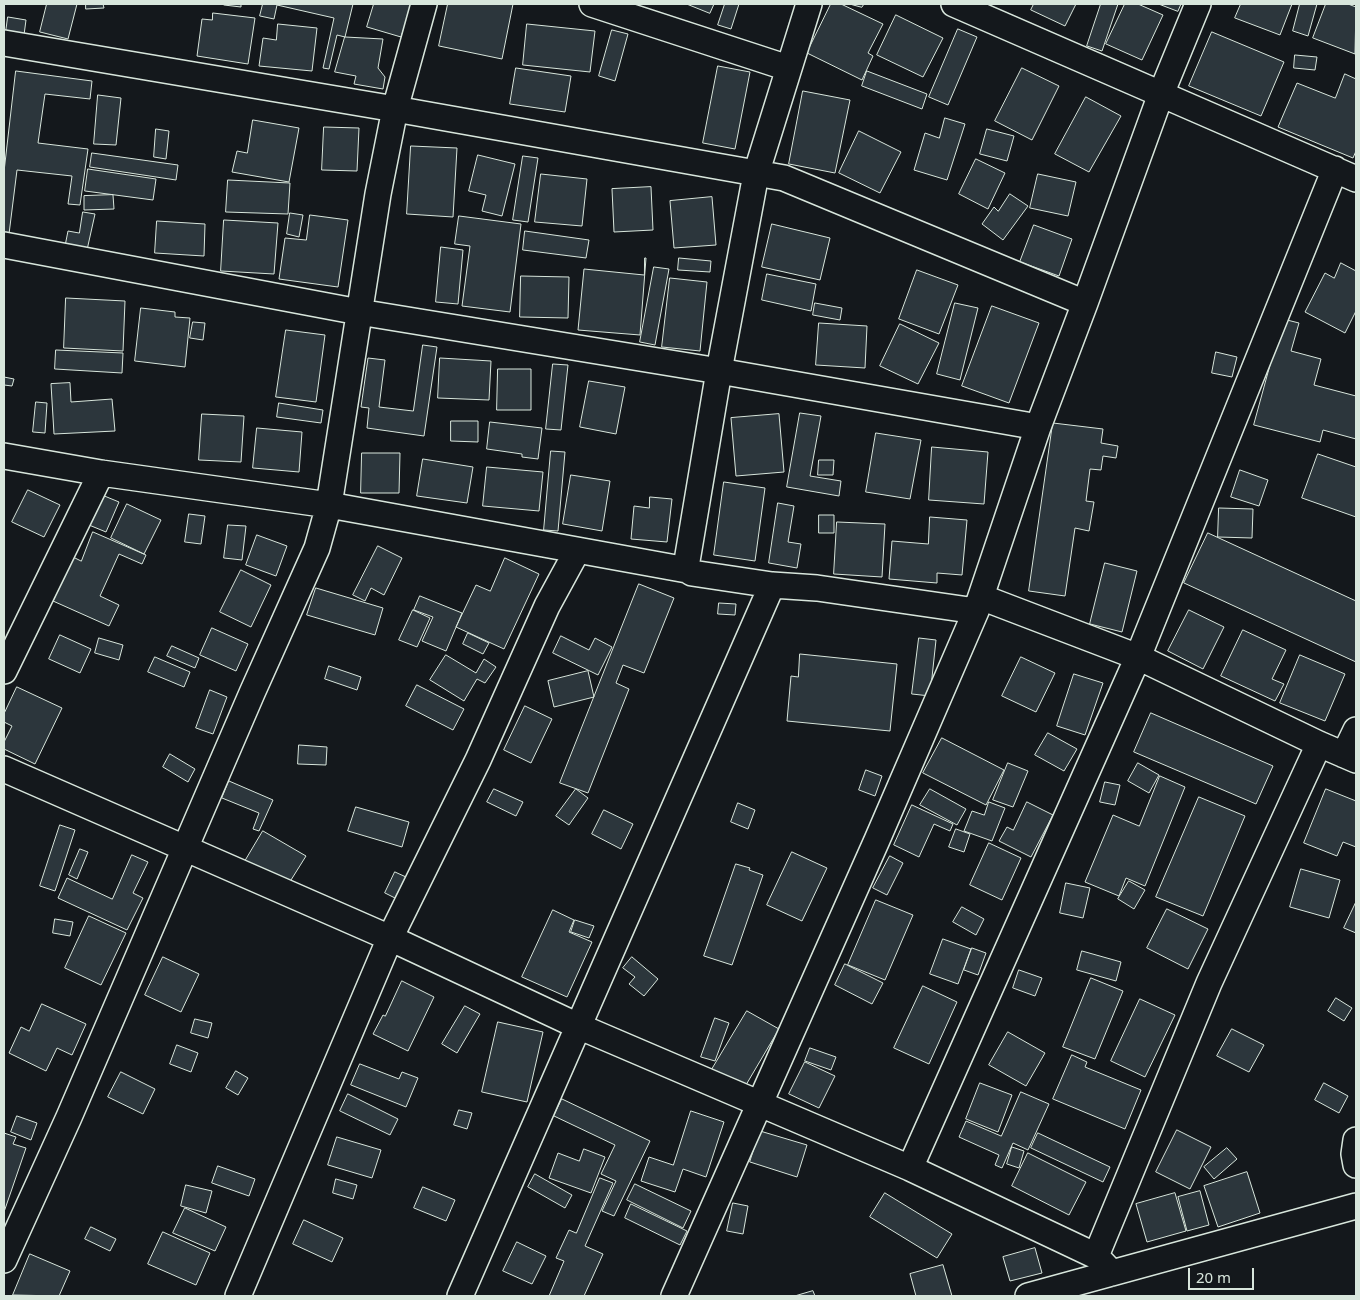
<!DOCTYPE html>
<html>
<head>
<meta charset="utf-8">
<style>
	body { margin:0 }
	#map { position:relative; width:1360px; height:1300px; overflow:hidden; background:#14181c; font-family:"Noto Sans",sans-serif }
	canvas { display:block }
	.frame { position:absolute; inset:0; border:5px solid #d8e6dc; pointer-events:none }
	.scale { position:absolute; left:1188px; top:1268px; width:66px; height:22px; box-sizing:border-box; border:2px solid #d8e6dc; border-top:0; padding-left:6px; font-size:15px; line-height:18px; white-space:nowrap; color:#d8e6dc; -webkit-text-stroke:4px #14181c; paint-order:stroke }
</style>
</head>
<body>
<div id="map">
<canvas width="1360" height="1300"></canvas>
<div class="frame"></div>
<div class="scale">20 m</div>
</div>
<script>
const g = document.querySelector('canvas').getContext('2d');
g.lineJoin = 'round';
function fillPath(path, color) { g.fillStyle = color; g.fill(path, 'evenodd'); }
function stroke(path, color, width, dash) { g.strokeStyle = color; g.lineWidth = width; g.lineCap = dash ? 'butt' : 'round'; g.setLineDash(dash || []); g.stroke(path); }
const building = new Path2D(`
	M47 4H77L68 39 40 32Z
	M86 4H103L104 8 86 9Z
	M224 4H241V7L224 5Z
	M263 4H353L345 37 337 35 329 69 323 68 334 18 277 5 274 19 260 16Z
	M374 4H412L401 37 367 27Z
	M448 4H513L502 59 439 46Z
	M687 4H714L710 13Z
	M725 4H739L731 29 718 25Z
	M831 4H841L883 24 868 53 873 56 862 80 807 53Z
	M850 4H864L862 7Z
	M1034 4H1076L1065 26 1031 10Z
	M1101 4H1118L1102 51 1087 46Z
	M1125 4H1138L1163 15 1142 60 1106 44Z
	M1159 4H1181L1178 11Z
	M1241 4H1292L1280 35 1235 18Z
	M1300 4H1317L1308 36 1293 31Z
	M1326 4H1348L1356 7 1355 54 1313 38Z
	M213 13 255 18 248 64 197 56 202 19 212 20Z
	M896 15 943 38 923 77 877 55Z
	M8 17 26 20 24 35 6 32Z
	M278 24 317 28 312 71 259 66 263 38 276 40Z
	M527 24 595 31 590 72 523 65Z
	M958 29 977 37 948 105 929 97Z
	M612 30 628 34 615 81 599 76Z
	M1212 32 1284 62 1261 116 1189 86Z
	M345 37 383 39 378 68 385 77 383 89 354 84 356 76 335 72Z
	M1295 55 1317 57 1315 70 1294 68Z
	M718 66 750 72 735 149 703 143Z
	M516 68 571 76 565 112 510 104Z
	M1022 68 1059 86 1032 140 995 121Z
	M16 71 92 81 90 99 45 94 38 143 88 149 80 205 68 204 72 176 17 170 9 234 4 233V172Z
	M867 71 927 94 922 109 862 86Z
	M1345 74 1356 79V151L1353 158 1278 127 1297 83 1335 98Z
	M803 91 850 100 835 173 789 164Z
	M98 95 121 98 116 145 94 144Z
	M1086 97 1121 116 1089 172 1055 154Z
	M945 118 965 124 947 180 914 170 925 133 939 138Z
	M253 120 299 128 289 182 232 172 237 151 247 153Z
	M324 127 359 128 357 171 322 170Z
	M156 129 169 131 166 159 154 157Z
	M987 129 1014 136 1007 161 980 154Z
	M859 131 901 152 880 193 839 173Z
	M411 146 457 148 453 217 407 214Z
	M92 153 178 165 176 180 90 167Z
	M478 155 515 164 502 216 482 211 486 195 469 191Z
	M523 156 538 158 528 222 513 220Z
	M976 159 1005 173 988 209 959 194Z
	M88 169 156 179 153 200 85 191Z
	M541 174 587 179 582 226 535 222Z
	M1038 174 1076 182 1068 216 1030 208Z
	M228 180 290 183 288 214 226 212Z
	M651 187 653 230 614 232 612 189Z
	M1010 194 1028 206 1003 240 982 224 994 207 998 211Z
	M113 195 114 209 84 210V196Z
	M712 197 716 245 674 248 670 201Z
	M83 212 95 214 87 250 65 246 68 231 79 233Z
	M290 213 303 215 299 237 287 234Z
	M310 215 348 220 338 287 279 279 285 238 306 240Z
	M459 216 521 224 510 312 462 306 470 246 455 244Z
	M224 220 278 223 274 274 221 271Z
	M157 221 205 224 204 256 155 253Z
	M772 224 830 238 820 280 762 267Z
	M1034 225 1072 239 1059 276 1020 262Z
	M525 231 589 240 586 258 523 250Z
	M441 247 463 250 458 304 436 302Z
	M645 258H646L640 335 578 330 584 269 644 275Z
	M679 258 711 261 710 272 678 270Z
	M1341 263 1356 271V311L1345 333 1305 312 1325 273 1334 278Z
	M654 267 669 269 655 345 640 342Z
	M917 270 958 285 939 334 899 319Z
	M767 274 816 284 811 311 762 300Z
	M521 276 569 277 568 318 520 317Z
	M670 278 707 282 700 351 662 347Z
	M66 298 125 301 123 351 64 348Z
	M815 303 842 308 840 320 813 315Z
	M955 303 978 308 960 380 937 374Z
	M992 306 1039 323 1009 403 962 386Z
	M141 308 175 312V317L190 318 185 367 135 361Z
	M1283 319 1299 323 1291 351 1321 359 1314 385 1356 396V439L1323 430 1320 442 1254 425Z
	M193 322 205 323 203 340 190 338Z
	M819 323 867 326 865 368 816 365Z
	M900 324 939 343 918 384 880 366Z
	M286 330 325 335 316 402 276 397Z
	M423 345 437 347 424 436 367 428 369 408 361 407 368 358 385 360 379 407 413 411Z
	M56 350 123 353 122 373 55 369Z
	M1216 352 1237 357 1232 377 1212 373Z
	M440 358 491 361 489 400 438 398Z
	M553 364 568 365 561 430 546 429Z
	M498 369H531V410H497Z
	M4 377 14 379 12 386 4 385Z
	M589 381 625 387 616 434 580 427Z
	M70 383 71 402 112 399 115 431 54 434 51 384Z
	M36 402 47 403 45 433 33 432Z
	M279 403 323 410 321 423 277 417Z
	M800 413 821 416 810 476 841 481 839 496 787 487Z
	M202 414 244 416 241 462 199 460Z
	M779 414 784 472 736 476 731 418Z
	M451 421H478V442L451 441Z
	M490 422 542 428 538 459 522 457V454L487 449Z
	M1053 423 1103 429 1101 443 1118 446 1116 458 1103 456 1101 470 1090 469 1086 501 1094 502 1089 531 1075 528 1065 596 1029 591Z
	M257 428 302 432 299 472 253 468Z
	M876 433 921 440 910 499 866 492Z
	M932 447 988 452 984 504 929 500Z
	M551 451 565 452 558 531 544 530Z
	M362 453H400L399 493H361Z
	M1318 454 1356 467V517L1302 498Z
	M423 459 473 467 467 503 417 496Z
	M819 460H834L833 475H818Z
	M487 467 543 472 539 511 483 506Z
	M1240 470 1268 480 1259 506 1231 497Z
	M571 475 610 481 602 531 563 524Z
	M724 482 765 488 755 561 714 555Z
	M28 490 60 505 44 537 12 522Z
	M102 495 119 502 106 532 89 525Z
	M650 497 672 499 667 542 631 539 634 506 649 508Z
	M778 503 794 506 788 542 801 544 797 568 769 563Z
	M127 504 161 520 144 554 111 538Z
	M1219 508 1253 509 1252 538 1218 537Z
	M189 514 205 516 201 544 185 542Z
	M819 515H834V533H819Z
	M930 517 967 520 962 575 937 573V583L889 579 892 541 928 544Z
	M837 522 885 524 882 577 834 574Z
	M228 525 246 526 242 560 224 558Z
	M93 532 146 555 142 564 119 554 100 596 119 605 109 626 53 601 73 557 81 561Z
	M1208 533 1356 601V662L1184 583Z
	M257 535 287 546 276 576 246 565Z
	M378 546 402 558 384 595 371 588 365 601 353 595Z
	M505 558 539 574 504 649 456 627 476 585 490 591Z
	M1105 563 1137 571 1122 632 1090 624Z
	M241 570 271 585 251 627 220 612Z
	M639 584 674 598 644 673 623 665 616 683 629 689 588 793 560 783Z
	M316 588 383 608 375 635 307 615Z
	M420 596 462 613 446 651 422 641 433 617 414 610Z
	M719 603 736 604 735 615 718 614Z
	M413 610 430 618 417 647 399 640Z
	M1189 610 1224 627 1203 669 1168 651Z
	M212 628 248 644 236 671 200 655Z
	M1243 630 1286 650 1272 679 1284 684 1275 701 1221 676Z
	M468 633 489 643 483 654 463 644Z
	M60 635 91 649 80 673 49 659Z
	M561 636 589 650 595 638 612 647 598 675 553 653Z
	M99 638 123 645 119 660 95 653Z
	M919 638 936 640 930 696 912 694Z
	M172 646 199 658 195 668 167 656Z
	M800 654 897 664 890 731 787 721 791 676 798 677Z
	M446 655 476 673 484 659 496 667 485 683 477 679 464 701 430 680Z
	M1300 655 1345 674 1325 721 1280 703Z
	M155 657 190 672 184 687 148 672Z
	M1021 657 1055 673 1036 712 1002 696Z
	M329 666 361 677 357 690 325 679Z
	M588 671 594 697 554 707 548 681Z
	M1074 674 1103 683 1085 735 1057 726Z
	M417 685 464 709 453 730 406 706Z
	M17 687 62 708 35 764 4 749V742L12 726 4 722V714Z
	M210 690 227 697 213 734 196 728Z
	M525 706 552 719 531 763 504 750Z
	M1151 713 1273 766 1256 804 1134 752Z
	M1048 733 1077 749 1064 771 1035 755Z
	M942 738 1004 770 986 805 923 773Z
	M299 745 327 747 326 765 298 764Z
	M170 754 195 769 188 782 163 767Z
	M1008 763 1028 771 1013 807 993 800Z
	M1138 763 1159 775 1149 793 1128 781Z
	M866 770 882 776 875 796 859 790Z
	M1160 776 1185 787 1145 886 1126 878 1119 896 1085 882 1113 815 1139 826Z
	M229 781 273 800 259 831 253 829 259 813 222 798Z
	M1105 782 1120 785 1115 805 1100 802Z
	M494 789 523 802 516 816 487 802Z
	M576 789 588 798 569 825 556 816Z
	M930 789 966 809 957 825 920 805Z
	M1326 789 1356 801V847L1343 842 1337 856 1304 843Z
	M1199 797 1245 816 1203 916 1156 897Z
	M989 802 1005 808 992 841 964 831 972 811 984 815Z
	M1027 802 1053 815 1031 857 999 841 1007 827 1013 830Z
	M738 803 755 810 748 829 731 822Z
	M912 805 953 824 950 831 934 824 919 857 894 845Z
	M356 807 409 822 402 847 348 831Z
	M604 810 633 824 621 849 592 834Z
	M60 825 75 830 55 891 40 886Z
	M956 829 970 834 964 852 949 847Z
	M263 831 306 856 286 888 244 863Z
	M989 843 1021 858 1002 900 970 885Z
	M80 849 88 852 77 879 69 875Z
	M792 852 827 868 802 921 767 905Z
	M132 855 148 862 133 893 143 898 127 930 58 898 67 878 112 899Z
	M890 856 903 863 887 895 873 888Z
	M736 864 750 868 749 870 763 875 732 965 704 956Z
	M1301 869 1340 880 1329 918 1290 907Z
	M395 872 406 877 395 898 385 893Z
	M1129 881 1145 890 1134 909 1118 899Z
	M1066 883 1090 888 1083 918 1060 913Z
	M876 900 913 915 885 980 848 965Z
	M1356 902V933L1344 928Z
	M962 907 984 919 976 935 953 922Z
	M1167 909 1208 929 1188 969 1147 948Z
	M553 910 574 920 569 932 592 942 567 997 522 977Z
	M89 916 126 933 101 985 65 968Z
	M55 919 73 922 70 936 53 933Z
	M575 920 594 926 589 938 571 932Z
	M943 939 971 949 958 984 930 974Z
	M972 948 986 953 978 975 964 970Z
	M1082 951 1121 962 1116 981 1077 970Z
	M163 957 199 974 181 1012 145 995Z
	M632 957 658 979 644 996 629 984 635 977 623 968Z
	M845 964 883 983 872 1004 835 985Z
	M1019 970 1042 978 1035 996 1013 988Z
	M1091 978 1123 991 1095 1059 1063 1047Z
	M402 981 434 997 408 1051 373 1034 383 1015 385 1016Z
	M923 986 957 1002 929 1064 894 1048Z
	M1336 998 1352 1008 1344 1021 1328 1011Z
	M1140 999 1175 1015 1145 1077 1111 1061Z
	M42 1004 86 1024 72 1055 57 1048 46 1071 9 1053 21 1027 29 1031Z
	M465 1006 480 1014 457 1053 442 1044Z
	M747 1011 779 1029 743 1090 711 1071Z
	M715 1018 729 1023 715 1061 701 1057Z
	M195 1019 212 1023 208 1038 191 1033Z
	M498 1022 543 1032 527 1102 482 1092Z
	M1232 1029 1264 1045 1249 1072 1217 1056Z
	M1008 1032 1045 1053 1026 1086 989 1065Z
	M177 1045 198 1053 191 1072 170 1064Z
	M810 1048 836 1057 831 1070 805 1061Z
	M1072 1055 1087 1062 1085 1067 1141 1090 1125 1129 1053 1099Z
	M805 1062 835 1076 819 1108 789 1094Z
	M360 1064 399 1079 402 1072 418 1078 406 1107 351 1085Z
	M236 1071 248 1078 238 1095 226 1088Z
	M121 1072 155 1089 143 1114 108 1097Z
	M980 1083 1012 1095 998 1132 966 1119Z
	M1324 1083 1348 1096 1339 1113 1315 1100Z
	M1021 1092 1049 1104 1028 1150 1013 1143 1002 1168 995 1165 999 1155 959 1137 966 1121 1001 1136Z
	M348 1094 398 1119 390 1135 340 1111Z
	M562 1099 650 1141 614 1216 602 1211 616 1181 601 1174 615 1145 554 1116Z
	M459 1110 472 1113 467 1129 454 1125Z
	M691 1111 724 1122 706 1177 683 1169 675 1192 641 1181 649 1157 673 1165Z
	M17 1116 37 1123 31 1140 11 1132Z
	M1177 1130 1211 1147 1190 1189 1156 1172Z
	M760 1131 807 1145 797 1177 750 1162Z
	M4 1133 16 1137 13 1144 26 1148 4 1212Z
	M1038 1133 1110 1167 1103 1182 1031 1148Z
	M337 1137 381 1150 372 1178 328 1165Z
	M1012 1147 1024 1151 1019 1168 1007 1164Z
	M1227 1148 1237 1159 1214 1179 1204 1167Z
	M584 1149 605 1157 591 1193 549 1178 558 1153 579 1161Z
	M1028 1153 1086 1182 1069 1215 1012 1186Z
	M218 1166 255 1179 249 1196 212 1183Z
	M1247 1172 1260 1213 1218 1227 1204 1186Z
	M535 1174 572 1195 565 1208 528 1187Z
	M600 1178 613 1183 585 1246 603 1254 584 1296H549L564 1261 556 1258 569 1230 576 1233Z
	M336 1179 357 1185 353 1199 333 1193Z
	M635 1184 691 1211 683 1228 627 1200Z
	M186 1185 212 1191 206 1213 181 1206Z
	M423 1187 455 1200 446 1221 414 1208Z
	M1200 1191 1209 1225 1187 1231 1178 1197Z
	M885 1193 952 1234 937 1258 870 1217Z
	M1175 1193 1186 1231 1147 1242 1136 1204Z
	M733 1203 748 1206 743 1234 727 1231Z
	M631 1204 687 1231 680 1245 625 1218Z
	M185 1208 226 1227 215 1251 173 1233Z
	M304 1220 343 1238 332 1262 293 1244Z
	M91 1227 116 1239 110 1251 85 1239Z
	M163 1232 210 1253 196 1285 148 1264Z
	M517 1242 546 1256 532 1284 503 1271Z
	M1035 1248 1042 1273 1010 1281 1003 1257Z
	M30 1254 70 1271 59 1296 13 1295Z
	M943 1265 952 1296H916L910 1274Z
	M813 1291 815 1296H795Z`);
fillPath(building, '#2c363c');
stroke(building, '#d8e6dc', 1);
const minor = new Path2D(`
	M592 4 788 68
	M954 4 1356 179
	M4 43 395 109 784 178 1085 303
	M4 245 359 312 719 371 1038 427
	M4 456 101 473 329 505 687 570 692 573 772 585 817 588 976 611
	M687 570V561L719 371 756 174 809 4
	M981 597 1138 657 1319 744 1356 760
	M4 671 101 473
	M1344 755 1356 730
	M4 769 390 938 578 1026 910 1168 1096 1256 1112 1273
	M1356 1140 1354 1154 1356 1165
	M910 1168 1138 657 1335 169
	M1096 1256 1209 983 1319 744
	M4 1260 69 1117 252 693 317 548 329 505 378 194 395 109 424 4
	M238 1296 390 938 478 760 547 606 577 551
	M460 1296 772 585
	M674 1296 877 840 976 611 1038 427 1085 303 1161 94 1198 4
	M1028 1296 1356 1206`);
stroke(minor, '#d8e6dc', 28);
stroke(minor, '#14181c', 25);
</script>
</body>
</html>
